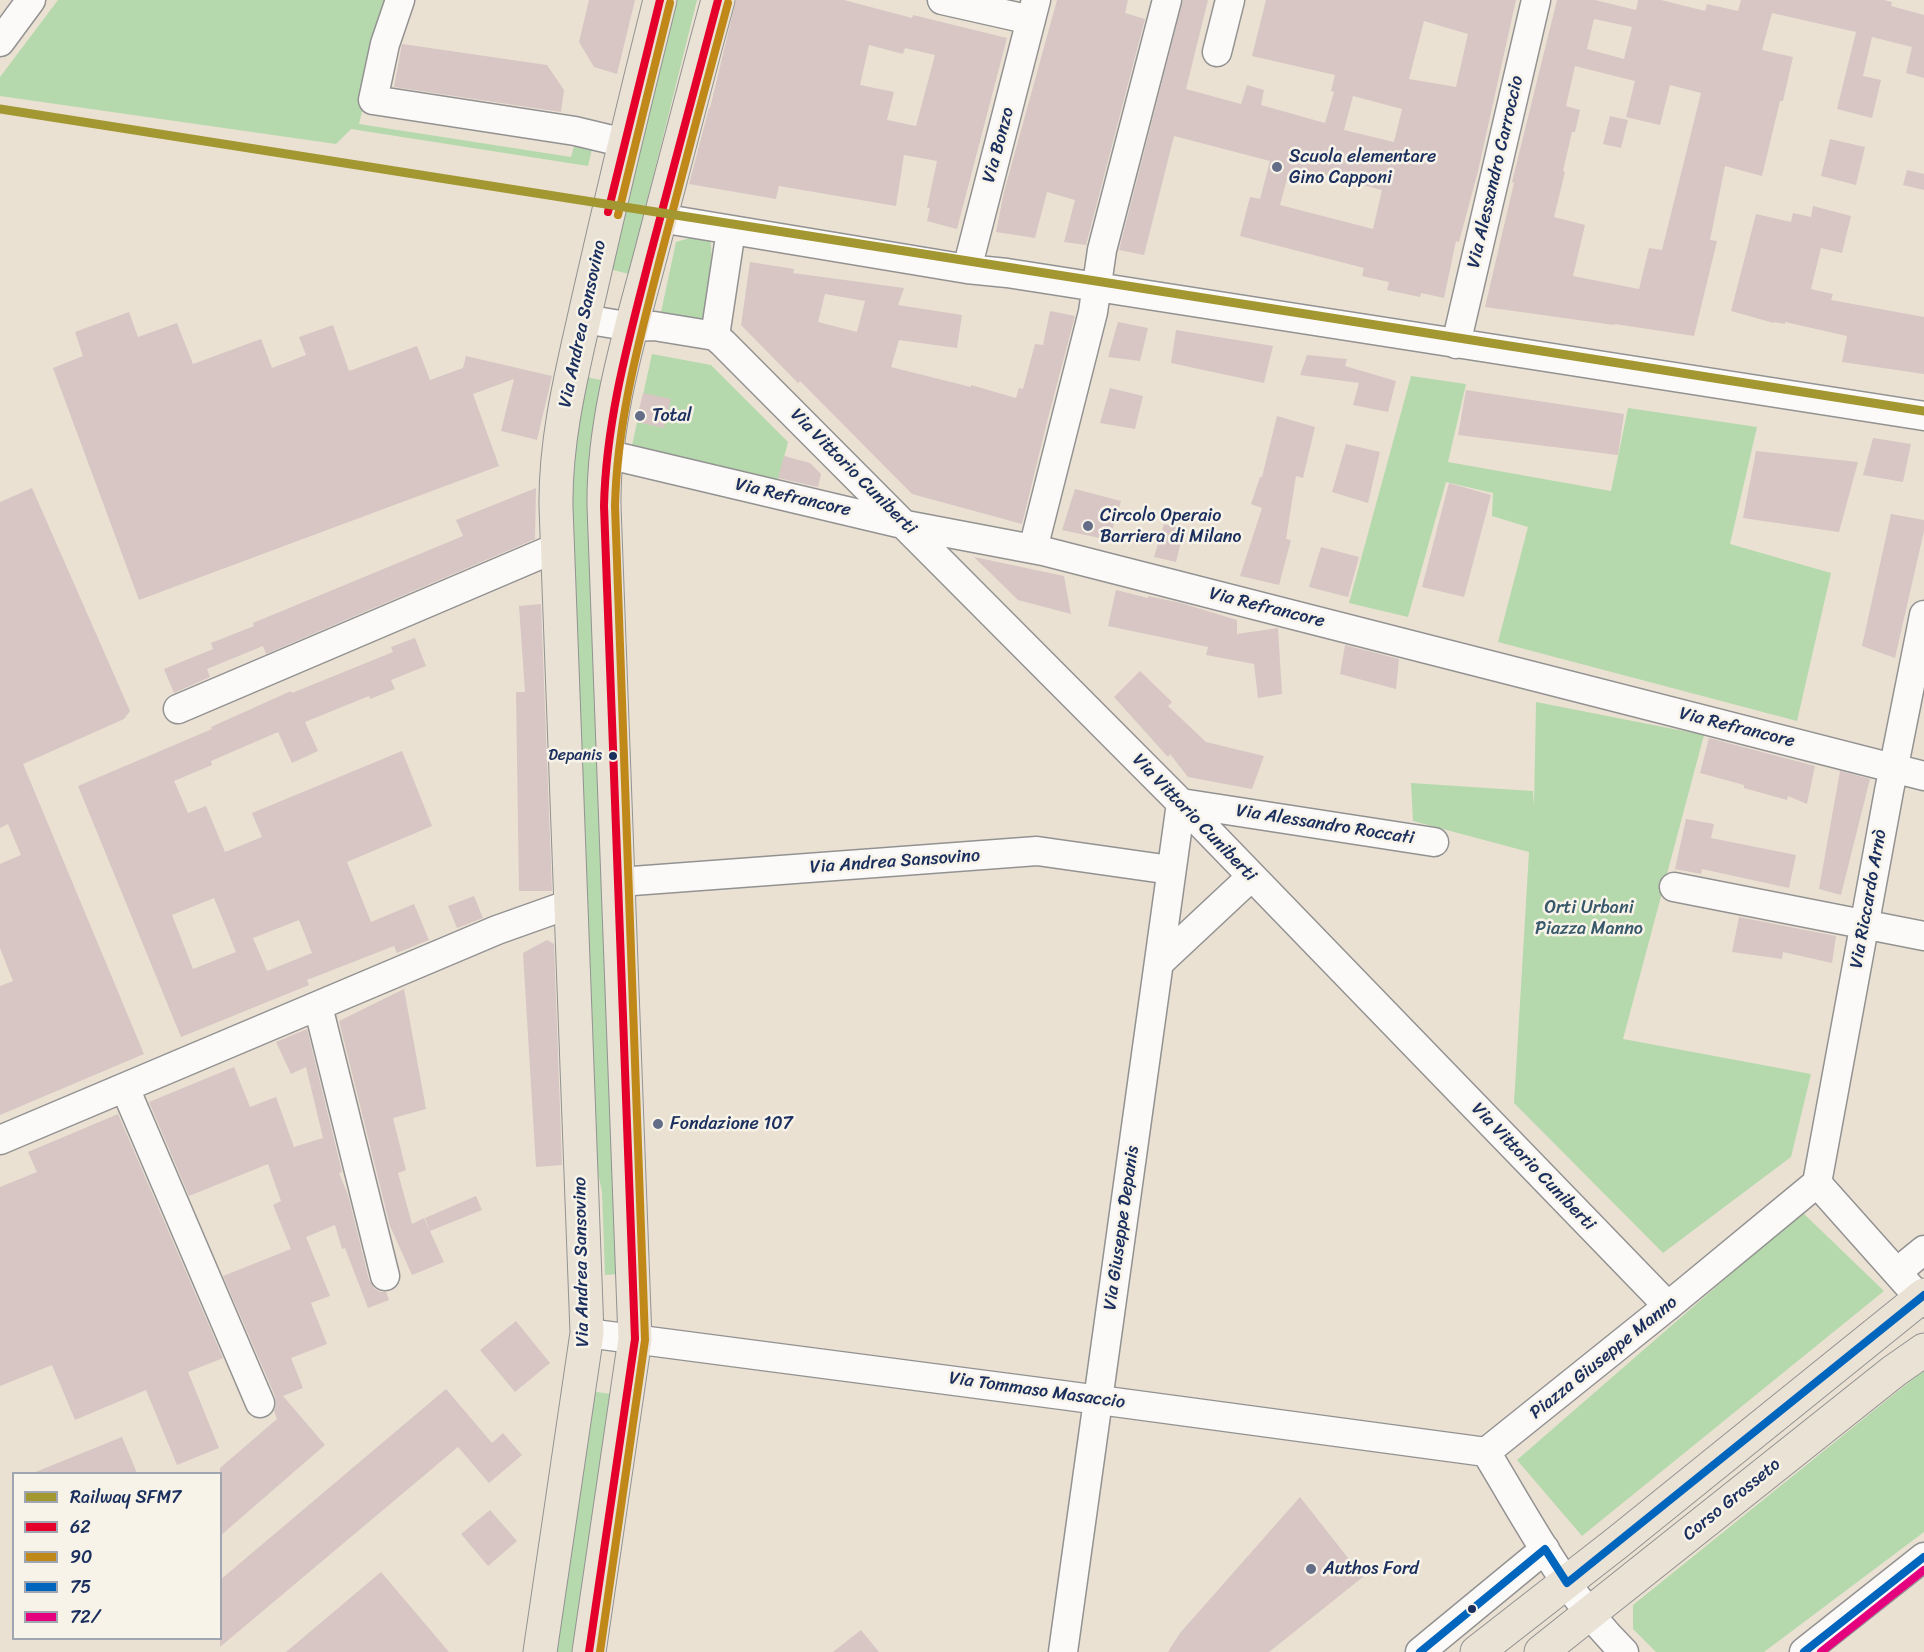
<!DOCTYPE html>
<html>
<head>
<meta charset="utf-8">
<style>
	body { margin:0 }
	#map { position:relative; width:1924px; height:1652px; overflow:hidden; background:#eae1d3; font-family:Sriracha,sans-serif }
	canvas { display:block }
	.legend { position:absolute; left:12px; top:1472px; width:210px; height:168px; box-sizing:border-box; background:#f7f3e8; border:2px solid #9fa5b1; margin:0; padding:8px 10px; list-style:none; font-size:18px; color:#1b2f5e }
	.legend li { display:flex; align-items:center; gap:12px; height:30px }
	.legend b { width:30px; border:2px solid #9fa5b1 }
</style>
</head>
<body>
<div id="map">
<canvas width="1924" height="1652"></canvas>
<ul class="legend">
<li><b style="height:8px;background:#a29730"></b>Railway SFM7</li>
<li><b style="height:8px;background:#e4002b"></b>62</li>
<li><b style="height:8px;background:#c08818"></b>90</li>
<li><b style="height:8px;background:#0065bd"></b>75</li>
<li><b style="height:8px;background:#e5007d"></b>72/</li>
</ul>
</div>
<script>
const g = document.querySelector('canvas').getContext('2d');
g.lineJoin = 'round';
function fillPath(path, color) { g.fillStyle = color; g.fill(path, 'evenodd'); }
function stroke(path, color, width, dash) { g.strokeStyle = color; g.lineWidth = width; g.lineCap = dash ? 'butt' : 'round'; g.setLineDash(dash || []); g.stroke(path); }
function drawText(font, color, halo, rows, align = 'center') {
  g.font = font + ' Sriracha,sans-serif'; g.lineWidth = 5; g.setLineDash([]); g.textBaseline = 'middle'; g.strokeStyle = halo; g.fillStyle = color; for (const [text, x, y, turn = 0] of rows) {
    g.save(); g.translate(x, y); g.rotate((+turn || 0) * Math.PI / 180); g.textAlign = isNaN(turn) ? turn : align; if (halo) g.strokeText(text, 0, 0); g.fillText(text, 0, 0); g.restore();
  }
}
fillPath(new Path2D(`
	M58 0H389L359 124 571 157 576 139 593 145 588 166 351 129 336 144 0 96V77Z
	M672 0H697L629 274 605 268Z
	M693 237 710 239C715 265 706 294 702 321L660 317 676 242Z
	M652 354 711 365 788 442 776 488 631 450Z
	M582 376 605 381 590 450V479L620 1274 605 1275 602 1192 590 1136 566 449Z
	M1411 376 1466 384 1448 462 1611 491 1628 408 1757 427 1730 544 1831 573 1797 721 1498 642 1528 527 1492 516 1493 493 1446 482 1408 617 1349 603Z
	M1536 702 1704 735 1623 1039 1811 1074 1791 1157 1663 1253 1514 1103 1529 852 1413 821 1411 783 1533 791 1534 807Z
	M1802 1212 1884 1291 1582 1536 1517 1460Z
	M1924 1370V1532L1764 1652H1656L1633 1629V1605Z
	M589 1391 612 1394 575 1652H551Z`), '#b5d9ac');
fillPath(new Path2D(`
	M589 0H635L617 74 594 67 579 42Z
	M736 0H844L912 18 913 15 1007 38 957 229 927 221 930 208H927L937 161 904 155 896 206 779 186 776 199 689 184 709 108H710ZM869 45 903 54 905 48 935 55 916 126 887 120 894 92 860 85Z
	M1057 0H1128L1125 13 1145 19 1086 245 1064 242 1075 200 1047 192 1035 238 996 232 1004 192Z
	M1183 0H1208L1186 89 1241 104 1247 85 1264 90 1261 105 1325 123 1334 92 1331 91 1335 75 1252 56 1266 0H1516L1478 171 1459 242 1456 241 1444 298 1421 293 1420 297 1387 290 1389 282 1362 276 1364 268 1240 236 1250 197 1260 199 1270 161 1174 136 1144 255 1119 250ZM1424 21 1468 34 1456 87 1409 79ZM1353 96 1402 109 1394 142 1344 130ZM1297 168 1382 190 1373 229 1280 205 1289 172 1295 174Z
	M1557 0H1595L1636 10 1638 0H1661L1705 11 1707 4 1738 11 1741 0H1884L1892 2 1891 6 1924 15V78L1906 73 1912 47 1872 37 1863 76 1881 80 1872 118 1837 109 1856 32 1772 13 1762 50 1793 57 1783 101H1780L1762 176 1725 166 1710 240 1717 241 1694 336 1615 324 1614 325 1485 307 1514 183 1512 182ZM1594 19 1632 27 1624 59 1587 49ZM1575 66 1635 81 1626 117 1660 125 1670 85 1701 93 1662 250 1649 248 1639 289 1573 276 1585 225 1554 217 1565 172 1563 171 1572 132H1575L1580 110 1566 106Z
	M402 44 547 65 564 90 561 112 394 87Z
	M1610 116 1628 120 1621 148 1603 144Z
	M1830 139 1865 147 1856 185 1821 176Z
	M1907 170 1924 174V190L1903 185Z
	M1813 206 1851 216 1842 253 1821 248 1811 289 1833 294 1831 300 1924 317V374L1842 362 1847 336 1785 322V324L1774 322V323L1731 311 1756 214 1791 222 1793 213 1811 217Z
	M750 262 794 269 793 273 904 288 898 305 962 315 957 348 899 340 891 367 971 387V385L1016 398 1019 388 1023 389 1035 344 1043 345 1050 311 1075 316 1048 418 1022 524 912 494 800 381 798 383 741 325ZM825 294 865 301 857 332 818 322Z
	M129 312 138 337 177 323 193 364 261 339 272 368 306 355 299 337 333 325 349 371 417 346 430 380 463 368 466 356 552 376 537 440 501 431 514 379 473 394 499 466 139 600 53 368 83 356 75 332Z
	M1118 322 1148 328 1140 361 1108 357Z
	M1176 330 1273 346 1264 383 1171 363Z
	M1307 355 1347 359 1345 366 1396 381 1388 412 1353 405 1359 383 1300 375Z
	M1110 388 1143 396 1135 429 1100 423Z
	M1466 390 1624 414 1618 455 1458 435Z
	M643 393 671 399 664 428 636 422Z
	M1277 416 1315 427 1303 478 1296 476 1286 539 1291 540 1279 585 1240 576 1262 508 1251 504 1260 477H1262Z
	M1873 438 1911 444 1903 482 1863 475Z
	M1346 444 1380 452 1368 503 1332 492Z
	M1756 451 1858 462 1839 532 1743 518Z
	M784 456 810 463 821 474 818 487 778 478Z
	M1449 483 1491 495 1464 597 1422 587Z
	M32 488 130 711 124 719 23 764 144 1054 0 1115V986L13 981 0 948V864L21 855 8 824 0 828V502Z
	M536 488 535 539 266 654 263 646 207 669 210 677 174 693 164 669 213 649 211 643 254 626 253 623 463 536 456 520Z
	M1075 489 1121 501 1109 540 1062 530Z
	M1891 514 1924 520V531L1895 658 1862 646Z
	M1164 524 1184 529 1176 562 1154 557Z
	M1321 547 1359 557 1348 597 1309 587Z
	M974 557 1064 576 1071 614 1018 600Z
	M1116 590 1148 598V596L1181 603 1237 620V634L1278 628 1282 694 1258 698 1254 664 1206 655 1208 647 1108 626Z
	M541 604 552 891H519L516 692H525L519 606Z
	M415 638 426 666 391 680 395 689 370 699 369 696 305 722 318 751 292 763 278 732 211 761 212 765 174 781 188 813 206 806 225 852 262 837 252 813 402 751 432 826 347 862 371 922 414 904 429 940 397 953 394 946 307 980 309 985 181 1037 78 786 212 729 211 727 291 691 292 693 393 652 391 647ZM214 898 236 952 193 969 172 915ZM299 920 312 953 267 971 253 938Z
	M1345 645 1399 659 1396 689 1340 674Z
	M1140 671 1172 702 1168 706 1206 742 1264 756 1252 789 1188 777 1170 754 1168 757 1114 697Z
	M1709 738 1815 766 1807 804 1788 796 1787 800 1744 788V785L1700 773Z
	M1840 771 1870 779 1841 895 1819 889Z
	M1686 819 1714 824 1711 838 1796 855 1789 888 1702 869 1701 874 1675 869Z
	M474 896 483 918 457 928 448 906Z
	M1739 917 1836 936 1832 963 1783 952 1782 959 1732 952Z
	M547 940 554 944 562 1165 536 1167 523 953Z
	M404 989 426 1109 393 1118 406 1170 398 1173 412 1224 424 1218 444 1262 412 1275 390 1226 339 1021Z
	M307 1029 342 1172 339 1173 348 1195 369 1280 374 1288 380 1292H386L389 1300 368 1308 345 1248 342 1249 335 1225 306 1237 330 1296 311 1303 327 1344 291 1358 303 1388 283 1396 325 1445 220 1536V1468L277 1419 274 1411 276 1404 275 1396 223 1276 291 1249 273 1205 281 1201 268 1164 189 1196 149 1102 234 1067 250 1107 276 1097 294 1147 323 1138 306 1067 291 1074 276 1042Z
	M118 1114 223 1358 188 1372 219 1448 177 1465 146 1390 75 1420 52 1365 0 1386V1187L37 1172 28 1152Z
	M476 1196 482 1210 430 1231 425 1218Z
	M516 1321 550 1363 515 1392 480 1350Z
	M446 1389 492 1443 503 1433 522 1455 489 1483 458 1447 220 1647V1580Z
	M122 1437 137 1473H33Z
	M1300 1497 1363 1577 1269 1652H1168L1180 1633Z
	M490 1510 517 1541 488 1566 461 1534Z
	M381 1572 449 1652H286Z
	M861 1630 879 1652H833Z`), '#d7c6c4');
const minor = new Path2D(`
	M400 0 385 44 373 100 575 131 625 143
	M942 0 1031 20
	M0 42 31 0
	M1217 52 1230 0
	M660 218 967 269 1007 273 1924 416
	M967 269 1036 0
	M584 319 632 327 654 326 715 336 723 343 1181 803 1668 1306
	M715 336 731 230
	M1456 344 1536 0
	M606 454 906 525 1043 551 1924 776
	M1033 549 1093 312 1102 250 1167 0
	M178 709 558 547
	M619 882 1037 851 1171 870
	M1674 887 1924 936
	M1159 963 1251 877
	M318 1006 385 1276
	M125 1088 260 1403
	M0 1140 497 930 570 904
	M1817 1183 1889 791 1924 615
	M1897 1272 1924 1250
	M587 1333 1062 1395 1486 1452
	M1486 1452 1668 1306 1817 1183 1924 1303
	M1486 1452C1528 1521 1566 1595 1624 1652
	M1063 1652 1181 803 1434 842
	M1420 1652 1545 1549
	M1804 1652 1924 1557`);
const major = new Path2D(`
	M540 1652 587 1333 556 507C555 436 573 369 588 301 611 200 635 100 660 0
	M589 1652 635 1339 604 506C603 424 627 343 648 265 671 176 694 88 718 0
	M1477 1652 1618 1542 1924 1295
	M1541 1652 1894 1371 1924 1350`);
stroke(minor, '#939292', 31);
stroke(major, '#939292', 35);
stroke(minor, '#fcfaf8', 28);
stroke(major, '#e9e2d5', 33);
stroke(new Path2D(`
	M608 212 660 0
	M589 1652 635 1339 604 506C606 421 628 342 649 260 672 173 695 87 718 0`), '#e4002b', 8);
stroke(new Path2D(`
	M618 215 670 3
	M600 1652 645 1340 615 506C617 421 639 341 660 259 682 174 705 88 728 3`), '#c08818', 8);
stroke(new Path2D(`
	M1420 1652 1545 1549 1567 1583 1924 1295
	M1804 1652 1924 1557`), '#0065bd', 8);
stroke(new Path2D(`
	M1821 1652 1924 1570`), '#e5007d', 8);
stroke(new Path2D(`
	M0 109 1924 411`), '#a29730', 9);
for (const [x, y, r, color] of [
	[1277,167,6,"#636d87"],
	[640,416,6,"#636d87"],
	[1088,526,6,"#636d87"],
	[613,756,5,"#1b2f5e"],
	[658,1124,6,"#636d87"],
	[1311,1569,6,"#636d87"],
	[1472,1609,5,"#1b2f5e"]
]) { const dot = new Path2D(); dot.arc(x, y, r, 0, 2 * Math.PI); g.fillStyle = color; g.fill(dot); stroke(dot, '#f7f3e8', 2); }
drawText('16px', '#1b2f5e', '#f7f3e8', [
	["Depanis",602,756]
], 'right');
drawText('18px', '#1b2f5e', '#f7f3e8', [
	["Via Bonzo",999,145,-75],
	["Via Alessandro Carroccio",1496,172,-77],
	["Via Andrea Sansovino",583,324,-78],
	["Via Vittorio Cuniberti",853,472,45],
	["Via Refrancore",793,498,13],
	["Via Refrancore",1267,608,14],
	["Via Refrancore",1737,728,14],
	["Via Vittorio Cuniberti",1194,818,46],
	["Via Alessandro Roccati",1325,825,9],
	["Via Andrea Sansovino",895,862,-4],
	["Via Riccardo Arnò",1869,899,-80],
	["Via Vittorio Cuniberti",1533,1167,46],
	["Via Giuseppe Depanis",1122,1228,-82],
	["Via Andrea Sansovino",582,1262,-91],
	["Piazza Giuseppe Manno",1604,1358,-39],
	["Via Tommaso Masaccio",1037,1391,8],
	["Corso Grosseto",1732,1500,-39]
]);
drawText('18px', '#1b2f5e', '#f7f3e8', [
	["Scuola elementare",1289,157],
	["Gino Capponi",1289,178],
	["Total",652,416],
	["Circolo Operaio",1100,516],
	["Barriera di Milano",1100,537],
	["Fondazione 107",670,1124],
	["Authos Ford",1323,1569]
], 'left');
drawText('18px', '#37586a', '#f7f3e8', [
	["Orti Urbani",1589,908],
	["Piazza Manno",1589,929]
]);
</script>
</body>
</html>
